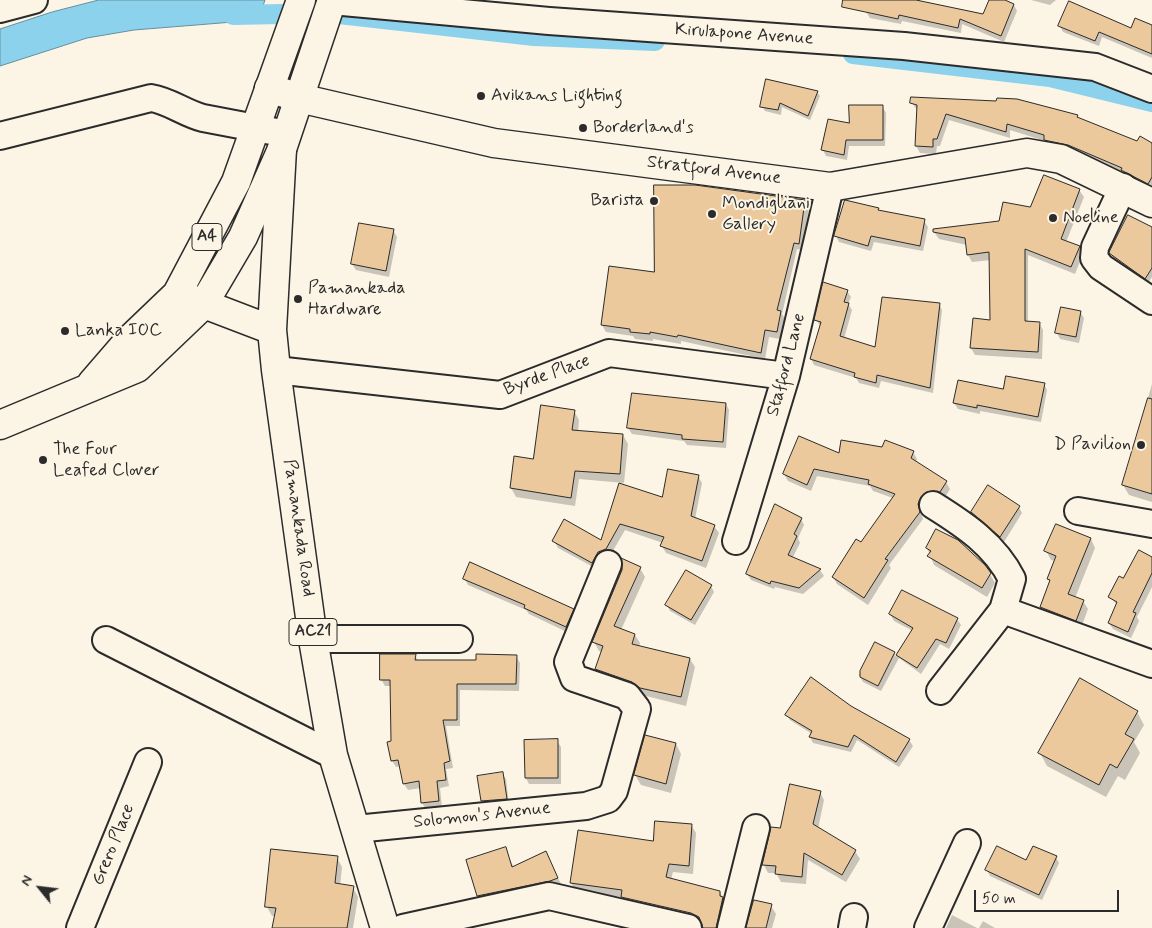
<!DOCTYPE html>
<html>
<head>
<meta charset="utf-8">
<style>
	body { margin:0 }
	#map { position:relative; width:1152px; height:928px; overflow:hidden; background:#fcf5e5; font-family:Mynerve,sans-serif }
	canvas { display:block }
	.north { position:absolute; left:15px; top:863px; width:50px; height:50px; -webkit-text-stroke:4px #fcf5e5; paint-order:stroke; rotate:299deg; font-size:14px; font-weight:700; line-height:20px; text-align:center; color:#2b2b2b }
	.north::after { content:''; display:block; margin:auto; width:18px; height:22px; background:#2b2b2b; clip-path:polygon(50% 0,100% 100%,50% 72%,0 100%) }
	.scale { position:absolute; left:974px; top:890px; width:145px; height:22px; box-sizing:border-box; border:2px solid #2b2b2b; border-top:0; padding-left:6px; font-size:15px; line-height:18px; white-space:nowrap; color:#2b2b2b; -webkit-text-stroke:4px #fcf5e5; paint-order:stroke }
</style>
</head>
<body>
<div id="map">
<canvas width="1152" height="928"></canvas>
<div class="north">N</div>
<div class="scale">50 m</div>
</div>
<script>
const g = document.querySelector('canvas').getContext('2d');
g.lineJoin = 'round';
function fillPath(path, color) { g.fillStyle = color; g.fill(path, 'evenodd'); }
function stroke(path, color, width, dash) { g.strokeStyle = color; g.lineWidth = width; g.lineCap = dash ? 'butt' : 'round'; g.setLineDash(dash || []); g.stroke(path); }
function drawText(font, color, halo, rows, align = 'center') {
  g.font = font + ' Mynerve,sans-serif'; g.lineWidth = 4; g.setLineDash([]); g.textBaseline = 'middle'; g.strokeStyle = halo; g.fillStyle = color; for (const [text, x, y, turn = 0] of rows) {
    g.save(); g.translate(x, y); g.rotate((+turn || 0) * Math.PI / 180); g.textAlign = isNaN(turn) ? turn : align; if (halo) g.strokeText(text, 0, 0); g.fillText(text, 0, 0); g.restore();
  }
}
const water = new Path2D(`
	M99 0H265L258 20 134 30 87 38 0 66V29L52 12Z`);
fillPath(water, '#8cd2ed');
stroke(water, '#658f9f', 1);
fillPath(new Path2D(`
	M868 0H920V2L984 15 991 0H1001L1014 5 1017 11 1004 42 962 24 961 33 902 21 901 24 870 18 866 12Z
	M1031 0H1056L1050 5Z
	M1060 26 1131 29 1152 27V58L1102 37 1099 46 1063 32Z
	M817 92 820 96 810 120 782 107 781 115 765 111 762 106Z
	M911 102 1053 111 1054 109 1077 116 1079 119 1138 143 1152 144V190L1126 178 1124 174 1073 152 1049 147 1045 141 1010 130V138L949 120 940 146H937L936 154 920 153 916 146 918 111Z
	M882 106 886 113 885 146H849L847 160 826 156 823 150 850 125Z
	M1079 190 1084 197 1066 242 1079 247 1083 254 1075 274 1028 255V323H1039L1043 330 1042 359 975 355 971 348 991 321V260L972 262 968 255 967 245 939 239 934 232 1001 222Z
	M805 201 809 208 802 250 797 249 782 314 785 319 780 339 769 337 765 359 681 341V344L653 339V341L635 339 633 336 606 332 602 325 656 273Z
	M878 209 879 212 924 221 928 227 923 251 874 242 871 251 839 242 836 236Z
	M1152 229V277L1148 283 1114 259 1111 253Z
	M393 230 397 237 389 277 356 270 352 264Z
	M847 291 851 297 848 304 852 310 844 339 876 349 939 304 942 310 933 393 881 381 879 388 859 383 856 378 814 365 811 359 821 327 816 320Z
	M1080 312 1084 318 1079 343 1060 339 1057 333Z
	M1044 384 1047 390 1041 422 980 411V414L958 409 954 403 1004 390Z
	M1152 384V502L1129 495 1123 485Z
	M726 404 729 410 726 448 687 445 684 441 632 434 628 428Z
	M574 411 579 420 578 432 623 435 628 444 624 483 579 479 575 506 516 497 511 488Z
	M913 452 917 459 916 462 946 482 950 489 944 499 924 504 921 512 923 519 889 565 891 568 868 605 837 584 833 577 861 544 893 498 873 491 870 486 817 476 811 491 788 481 784 474 840 454Z
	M698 476 702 483 695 519 714 526 719 533 706 568 666 553 662 546 663 543 625 530 610 556 597 569 558 548 554 541 602 542 620 485 663 498Z
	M1019 507 1022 513 1004 542 976 518 972 512Z
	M801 519 804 525 798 538 800 543 792 559 820 570 824 576 803 594 775 587 774 589 751 580 747 574Z
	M1056 525 1091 539 1095 548 1075 598 1083 601 1088 609 1081 628 1046 616 1041 607 1050 582 1048 579 1055 561 1051 560 1046 551Z
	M927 548 990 574 995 583 987 597 934 565Z
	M1152 559V587L1137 617 1139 621 1131 638 1113 629 1109 623 1117 605 1110 597Z
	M640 568 645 577 621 630 635 635 640 643 639 647 690 659 695 667 686 706 646 696 638 690 601 678 596 669 602 652 599 651 594 642Z
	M464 578 573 610 576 616 569 633 529 614 526 610 468 585Z
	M711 586 714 592 695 625 670 611 667 605Z
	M890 614 957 619 961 625 949 649 940 644 921 674 899 658 881 691 863 682 859 675 875 644 894 653 896 657 913 631 894 621Z
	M415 655 418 661 477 662 516 656 520 663 519 691 460 690V726H446L453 768 446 769 449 786 440 788 442 808 426 809 422 803 421 788 408 790 404 784 401 766 396 767 392 761V686H385L381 679Z
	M851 707 909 740 913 746 899 767 857 740 851 752 813 743 810 737 812 734 790 720 787 715Z
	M1137 712 1144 725 1134 742 1140 753 1125 780 1118 776 1106 797 1047 766 1040 753Z
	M557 741 561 747V784H529L526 778Z
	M676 744 681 754 671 793 641 785 635 775Z
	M502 773 506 779 509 805 486 807 482 801 479 777Z
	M820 792 824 800 818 829 855 851 860 859 846 882 808 860 806 884 781 882 776 873H768L764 865Z
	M691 825 696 833 693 874 673 872 671 880 720 892 727 906 723 928H704V925L697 921 627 905 622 897 576 891 571 883Z
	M505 849 514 868 550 862 562 886 483 905 478 896 467 861Z
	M1056 857 1059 863 1042 900 990 876 987 870Z
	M337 858 342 867 340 886 353 888 358 897 353 928H273L275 916H272L267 907Z
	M771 906 776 914 772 928H746Z
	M952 915 977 928H946Z
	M983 921 995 928H979Z`), '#0003');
stroke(new Path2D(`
	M233 15 330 13 534 36 655 41
	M853 54 1050 77 1152 102`), '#8cd2ed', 20);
const building = new Path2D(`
	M843 0H916L983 14 989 0H1005L1014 4 1001 36 960 19 958 28 899 15 898 19 842 7Z
	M1069 1 1131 28 1135 18 1152 25V54L1099 32 1095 41 1058 26Z
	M766 79 818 91 808 116 780 103 778 110 760 107Z
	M911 97 996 101 997 98 1017 99 1078 115 1077 117 1137 141 1140 136 1152 143V177L1148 184 1121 170 1122 168 1068 145 1044 140V135L1007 124 1006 132 946 114 937 139H933V147L915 146 917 105 910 103Z
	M849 105H883V140H846L844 155 821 150 828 119 849 123Z
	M1044 175 1080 189 1061 239 1080 246 1071 267 1025 249V321L1040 322 1038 352 970 348 973 318 990 320 989 252 967 255 965 238 933 232V229L999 221 1003 202 1030 207Z
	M654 185H695L805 200 799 244 794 243 777 310 781 311 777 332 765 330 761 353 678 335 677 337 650 332V334L630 332V329L601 325 609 266 654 272Z
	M845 200 879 208 878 210 925 219 920 246 871 236 868 246 834 236Z
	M1128 215 1152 227V268L1145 279 1109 253Z
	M359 223 394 229 386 271 351 264Z
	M823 282 848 290 844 302 849 303 840 336 875 347 882 297 940 303 930 388 877 375 876 383 854 377 855 373 810 359 821 322 814 320Z
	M1061 307 1081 311 1076 337 1055 333Z
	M1006 376 1045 383 1038 417 977 405V408L953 403 958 380 1003 389Z
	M632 393 726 403 723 442 682 439V435L627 428Z
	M1148 398 1152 399V494L1122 485Z
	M541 405 575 410 572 430 623 434 620 474 575 471 571 498 510 488 514 456 533 459Z
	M799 436 839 453 841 440 882 447 885 440 914 451 911 458 947 481 940 492H926L921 497 918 504 920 512 885 559 888 560 864 598 832 577 856 539 861 542 895 494 868 484 869 480 814 469 807 485 783 474Z
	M668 469 699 475 691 516 715 525 702 561 660 546 664 537 620 524 606 549 598 552 592 563 552 541 564 519 601 540 619 483 662 497Z
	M988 485 1020 506 1000 537 971 512Z
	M775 504 802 518 794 534 797 536 788 555 821 569 799 588 771 581 770 584 746 574Z
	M1056 524 1091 538 1068 594 1084 600 1076 621 1040 607 1050 580 1047 579 1056 556 1044 551Z
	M936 529 958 540 985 565 991 573 982 588 927 556 931 551 926 548Z
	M1139 550 1152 557V573L1133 612 1136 613 1128 632 1108 623 1117 602 1108 597 1119 576 1123 578Z
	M621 558 641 567 614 626 635 634 632 644 690 658 681 697 640 688 632 682 595 669 603 646 592 642 622 570Z
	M470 562 574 609 566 627 524 608 525 605 463 579Z
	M686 570 712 585 691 620 665 605Z
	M902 590 958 618 946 643 936 639 917 668 896 655 913 628 889 614Z
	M875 642 895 652 878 686 860 677V671Z
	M380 654H416L415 660H476V654L517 655 516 684H457V720H443L450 761 444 763 446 780 437 781 439 801 421 803 419 781 403 784 398 760 391 761 387 742 391 741 390 680H380Z
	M811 677 851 706 910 739 896 762 854 735 848 747 809 737 812 731 785 715Z
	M1080 678 1138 711 1125 734 1134 739 1117 768 1110 764 1099 785 1038 753Z
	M645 735 676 743 666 784 634 775Z
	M558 739V778H525L524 740Z
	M503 772 507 799 481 801 477 776Z
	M790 784 821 791 813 824 856 850 842 875 804 853 802 877 775 874 776 866 762 865 771 827 780 828Z
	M655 821 692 824 689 866 669 864 666 877 720 891V896L723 897 716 928H703L699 917 691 913 621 897 622 890 570 883 578 830 653 841Z
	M997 846 1026 860 1033 846 1057 856 1039 895 985 870Z
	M506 847 512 867 546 851 558 878 550 881 477 896 466 860Z
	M271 849 338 856 335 883 354 886 347 928H272L276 908 265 907Z
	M754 900 772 904 766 928H746Z`);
fillPath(building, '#ebc99d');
stroke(building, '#2b2b2b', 1);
const minor = new Path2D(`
	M332 1 549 21 904 46 1095 67 1152 89
	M0 9 34 0
	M0 136 151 98C170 101 184 113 203 118L287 134
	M1123 187 1095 247 1094 258 1101 267 1152 301
	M276 370 500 395 609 353 786 376
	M933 505C965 525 995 545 1012 579L1003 610 940 691
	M1078 511 1152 524
	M736 541 786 376 830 187
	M1003 610 1152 664
	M313 639H459
	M106 640 333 755
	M356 829 586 806 608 799 614 791 637 709 627 696 574 678 568 662 608 564
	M80 928 148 762
	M403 928 549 896 688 928
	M731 928 756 828
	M852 928 854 917
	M928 928 967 843`);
const major = new Path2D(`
	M269 88 299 98 494 143 830 187 1027 153 1061 159 1152 203
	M282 149 272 330 276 370 313 639 333 755 385 928
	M183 296 272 330`);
const highway = new Path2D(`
	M92 383 130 339 177 294 236 182 301 0
	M0 425 137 368 203 305 243 237 282 149 332 0`);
stroke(minor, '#2b2b2b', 30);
stroke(major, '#2b2b2b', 31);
stroke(highway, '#2b2b2b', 31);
stroke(minor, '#fcf5e5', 26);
stroke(major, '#fcf5e5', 28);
stroke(highway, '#fcf5e5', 28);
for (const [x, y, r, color] of [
	[481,96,5,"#2b2b2b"],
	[583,128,5,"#2b2b2b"],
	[654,201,5,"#2b2b2b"],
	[712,214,5,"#2b2b2b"],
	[1053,218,5,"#2b2b2b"],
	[298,299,5,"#2b2b2b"],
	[65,331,5,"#2b2b2b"],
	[1141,445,5,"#2b2b2b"],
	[43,460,5,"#2b2b2b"]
]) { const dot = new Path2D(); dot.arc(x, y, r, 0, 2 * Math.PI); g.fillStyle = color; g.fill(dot); stroke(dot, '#fcf5e5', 2); }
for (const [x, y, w] of [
	[207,237,30],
	[313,632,48]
]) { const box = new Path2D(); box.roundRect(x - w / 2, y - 13.5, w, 27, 4); g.fillStyle = '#fcf5e5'; g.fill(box); stroke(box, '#2b2b2b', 1); }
drawText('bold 16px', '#2b2b2b', null, [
	["A4",207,237],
	["AC21",313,632]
]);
drawText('18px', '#2b2b2b', '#fcf5e5', [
	["Kirulapone Avenue",744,35,4],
	["Stratford Avenue",714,171,7],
	["Stafford Lane",787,365,-75],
	["Byrde Place",547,376,-20],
	["Pamankada Road",298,528,82],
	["Solomon's Avenue",482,816,-6],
	["Grero Place",114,845,-68]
]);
drawText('18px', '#2b2b2b', '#fcf5e5', [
	["Avikans Lighting",491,96],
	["Borderland's",593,128],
	["Barista",644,201,"right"],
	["Mondigliani",722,204],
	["Gallery",722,225],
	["Noeline",1063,218],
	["Pamankada",308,289],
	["Hardware",308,310],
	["Lanka IOC",75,331],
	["D Pavilion",1131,445,"right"],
	["The Four",53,450],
	["Leafed Clover",53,471]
], 'left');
</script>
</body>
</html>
